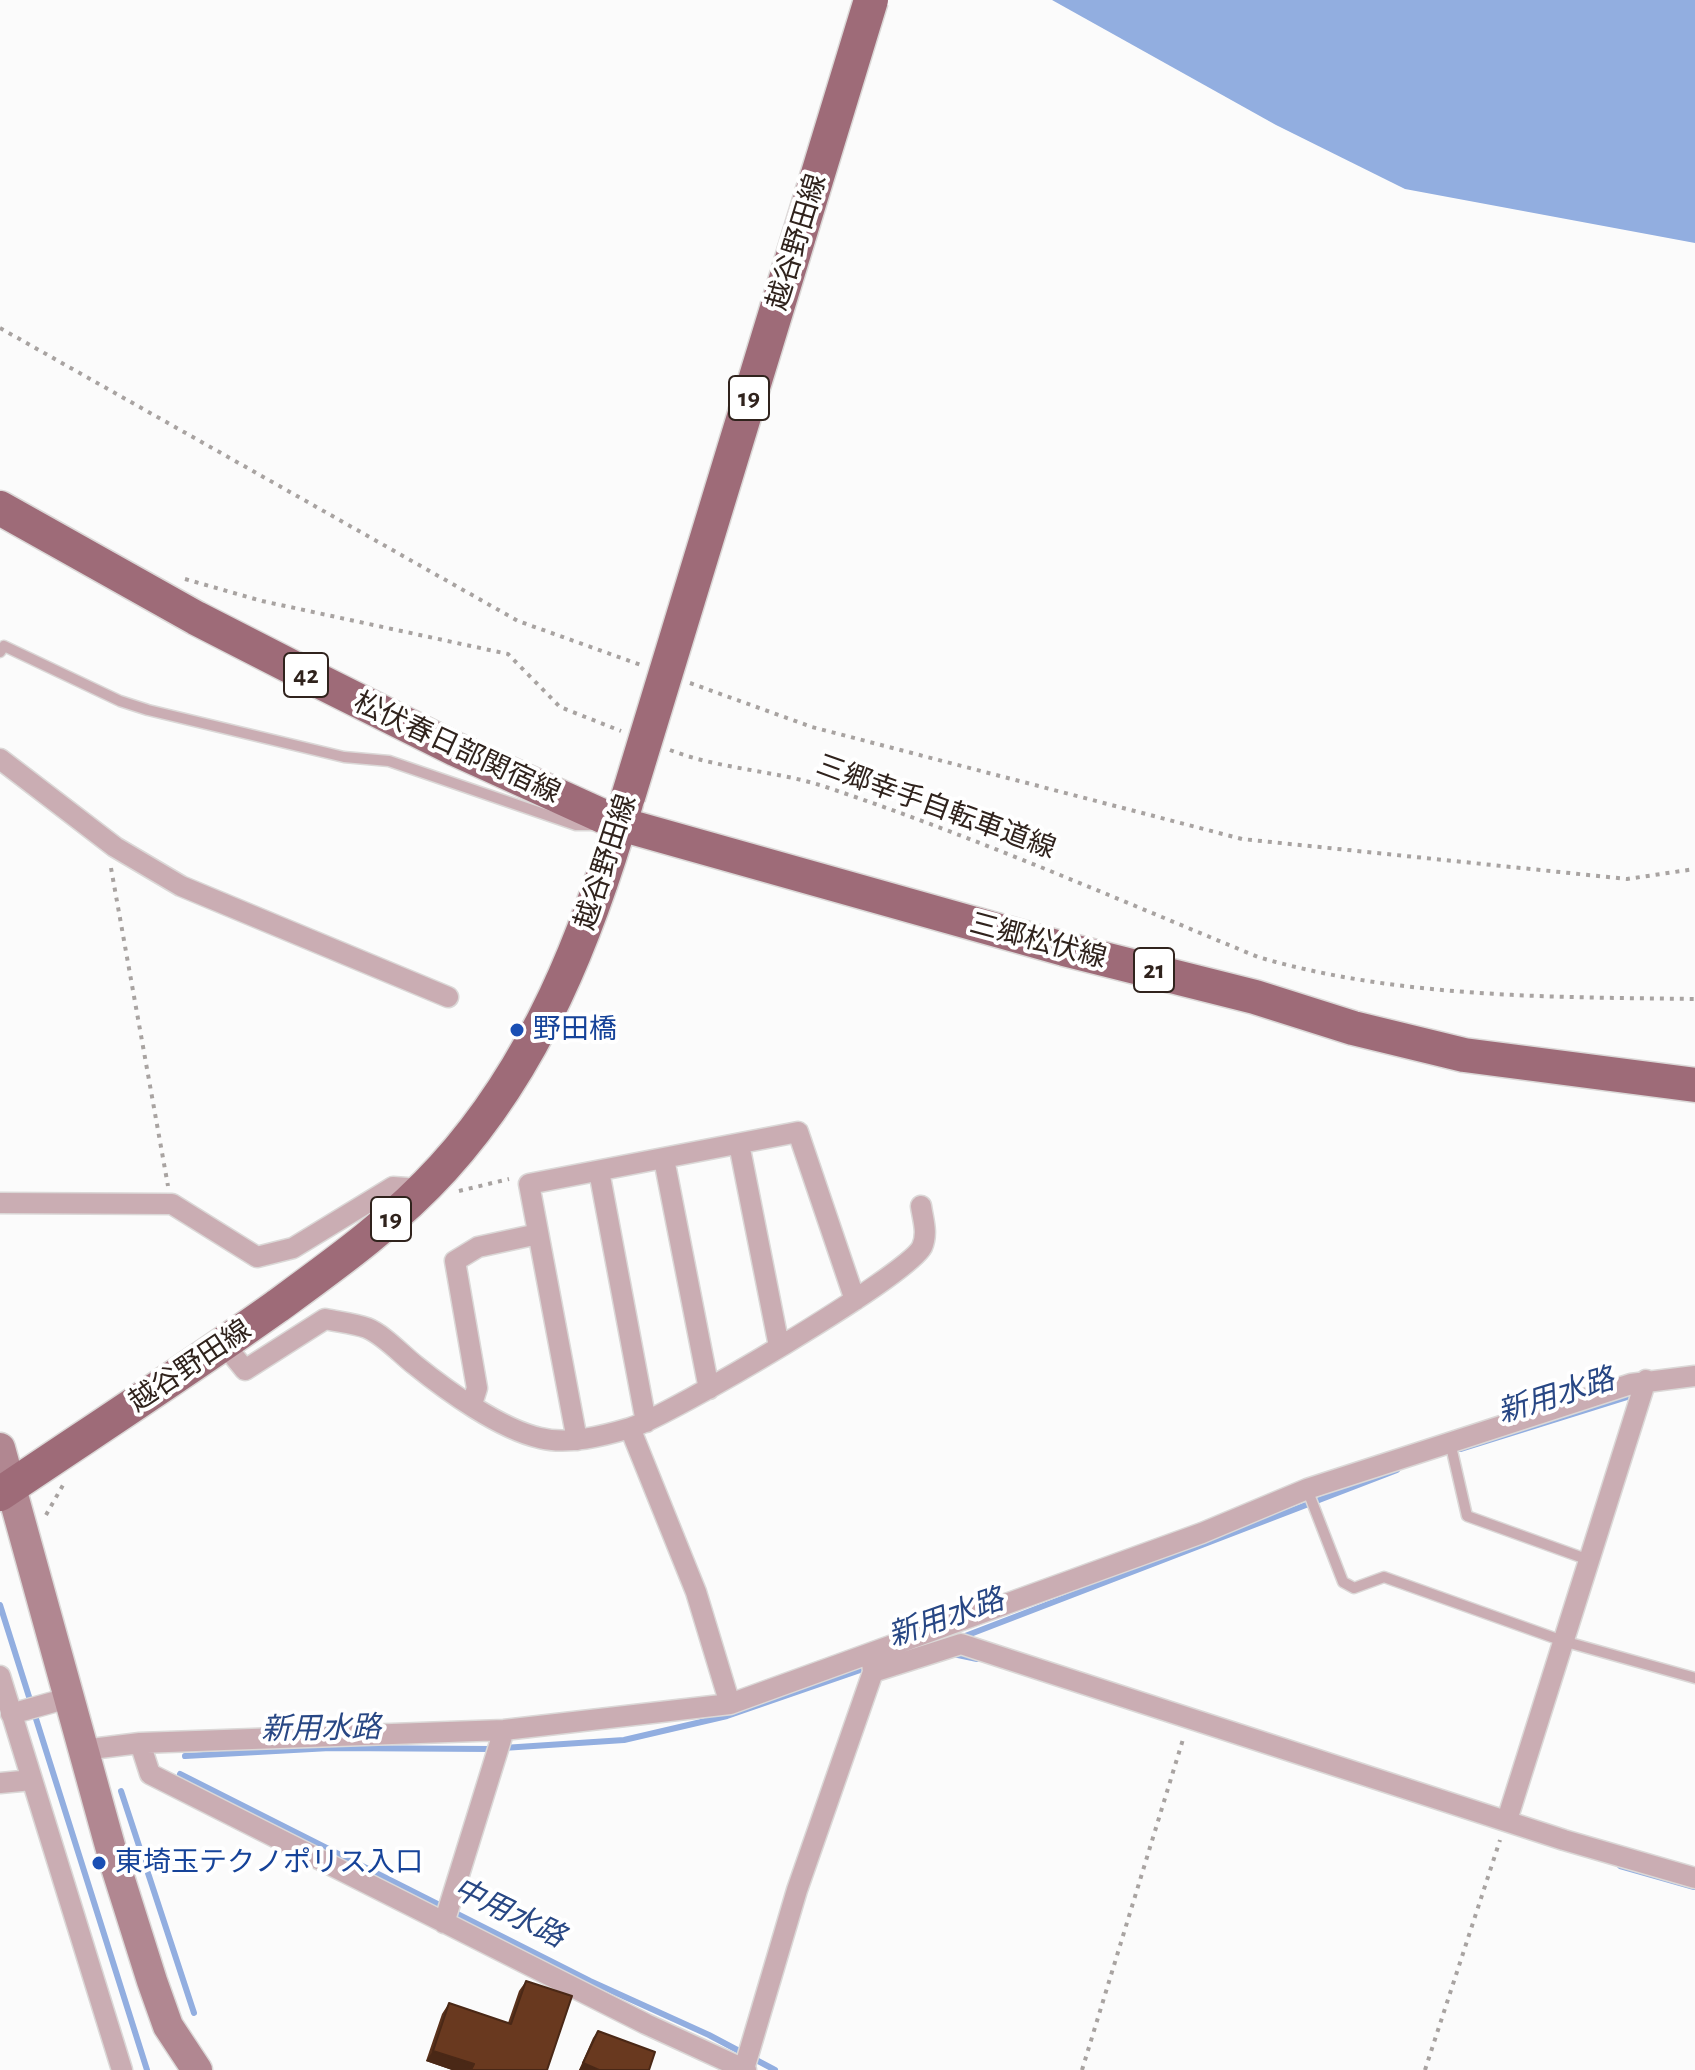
<!DOCTYPE html>
<html>
<head>
<meta charset="utf-8">
<style>
	body { margin:0 }
	canvas { display:block; background:#fbfbfb }
</style>
</head>
<body>
<canvas width="1695" height="2070"></canvas>
<script>
const g = document.querySelector('canvas').getContext('2d');
g.lineJoin = 'round';
function fillPath(path, color) { g.fillStyle = color; g.fill(path, 'evenodd'); }
function stroke(path, color, width, dash) { g.strokeStyle = color; g.lineWidth = width; g.lineCap = dash ? 'butt' : 'round'; g.setLineDash(dash || []); g.stroke(path); }
function drawText(font, color, halo, rows, align = 'center') {
  g.font = font + ' "Alegreya Sans","Noto Sans JP",sans-serif'; g.lineWidth = 8; g.setLineDash([]); g.textBaseline = 'middle'; g.strokeStyle = halo; g.fillStyle = color; for (const [text, x, y, turn = 0] of rows) {
    g.save(); g.translate(x, y); g.rotate((+turn || 0) * Math.PI / 180); g.textAlign = isNaN(turn) ? turn : align; if (halo) g.strokeText(text, 0, 0); g.fillText(text, 0, 0); g.restore();
  }
}
fillPath(new Path2D(`
	M1052 0H1695V243L1405 189 1276 125Z`), '#92aee0');
stroke(new Path2D(`
	M1461 1449 1637 1394
	M0 1605 147 2070
	M960 1638 1397 1470
	M953 1654 977 1659
	M503 1748 624 1740 727 1716 869 1667
	M185 1756 330 1748 492 1749
	M180 1774 590 1981 709 2035 775 2070
	M121 1791 194 2013
	M1620 1866 1694 1887`), '#92aee0', 6);
const lane = new Path2D(`
	M0 652 4 646 120 701 148 710 344 757 389 761 576 825H592
	M1450 1442 1467 1516 1589 1560
	M1307 1489 1343 1582 1354 1588 1384 1577 1563 1641 1695 1678`);
const street = new Path2D(`
	M0 759 115 847 181 886 448 997
	M739 1144 779 1346
	M664 1159 709 1389
	M599 1171 646 1422
	M0 1203 172 1204 257 1257 293 1248 393 1187 407 1188 417 1195
	M224 1344 245 1370 325 1319C339 1322 354 1323 367 1328 384 1335 401 1354 415 1365 447 1391 500 1429 540 1438 568 1445 603 1436 630 1428 669 1416 907 1276 922 1247 928 1233 923 1220 921 1206
	M472 1404 477 1388 455 1261 478 1247 538 1234
	M630 1428 696 1592 730 1704
	M577 1440 529 1184 798 1132 855 1300
	M873 1672 961 1644 1564 1840 1695 1878
	M0 1676 122 2070
	M11 1714 68 1698
	M140 1743 150 1774 646 2024 746 2070
	M83 1750 140 1743 504 1730 730 1704 1202 1533 1307 1489 1631 1384 1695 1376
	M0 1783 32 1780
	M1507 1820 1646 1380
	M444 1923 504 1730
	M744 2069 797 1890 873 1672 872 1661`);
const secondary = new Path2D(`
	M0 1448 115 1864 152 1981 168 2026 197 2070`);
const primary = new Path2D(`
	M0 508 196 618 319 681 455 749 620 824 1064 949 1255 997 1353 1028 1464 1055 1695 1085
	M0 1494C92 1432 186 1371 276 1307 335 1264 394 1222 443 1168 537 1065 588 934 626 803`);
stroke(lane, '#dbd8d7', 13);
stroke(street, '#dbd8d7', 23);
stroke(secondary, '#dbd8d7', 33);
stroke(primary, '#dbd8d7', 37);
stroke(new Path2D(`
	M0 328 518 621 641 665
	M185 579 262 601 508 654 560 707 621 731
	M690 683 812 727 1242 839 1627 879 1695 869
	M670 750C721 770 777 770 829 788 975 837 1115 898 1258 957 1398 998 1550 997 1695 999
	M111 868 168 1186
	M459 1191 509 1179
	M46 1515 63 1485
	M1082 2070 1184 1736
	M1425 2070 1500 1840`), '#a8a3a1', 4, [4, 6]);
stroke(lane, '#caadb3', 10);
stroke(street, '#caadb3', 20);
stroke(secondary, '#b18791', 30);
stroke(primary, '#9e6b78', 34);
const primaryBridge = new Path2D(`
	M628 797 871 0`);
stroke(primaryBridge, '#dbd8d7', 37, []);
stroke(primaryBridge, '#9e6b78', 34);
fillPath(new Path2D(`
	M526 1981 547 2070H452L426 2061 442 2014 449 2003 508 2023 519 1991Z
	M598 2031 649 2070H579L593 2038Z`), '#5a311b');
fillPath(new Path2D(`
	M433 2051 474 2064 470 2070H452L426 2061Z
	M583 2063 599 2070H579Z`), '#4a2816');
const building = new Path2D(`
	M526 1981 572 1996 547 2070H471L474 2064 433 2051 449 2003 511 2024Z
	M598 2031 655 2052 649 2070H599L583 2063Z`);
fillPath(building, '#69391f');
stroke(building, '#4a2816', 2);
for (const [x, y, r, color] of [
	[517,1030,8,"#1a4fb4"],
	[99,1863,8,"#1a4fb4"]
]) { const dot = new Path2D(); dot.arc(x, y, r, 0, 2 * Math.PI); g.fillStyle = color; g.fill(dot); stroke(dot, '#fff', 3); }
for (const [x, y, w] of [
	[749,398,40],
	[306,675,44],
	[1154,970,40],
	[391,1219,40]
]) { const box = new Path2D(); box.roundRect(x - w / 2, y - 22, w, 44, 6); g.fillStyle = '#fff'; g.fill(box); stroke(box, '#30231d', 2); }
drawText('bold 26px', '#30231d', null, [
	["19",749,398],
	["42",306,675],
	["21",1154,970],
	["19",391,1219]
]);
drawText('28px', '#30231d', '#fff', [
	["越谷野田線",797,242,-73],
	["松伏春日部関宿線",457,748,25],
	["三郷幸手自転車道線",936,807,20],
	["越谷野田線",606,862,-72],
	["三郷松伏線",1038,941,15],
	["越谷野田線",190,1366,-34]
]);
drawText('28px', '#164399', '#fff', [
	["野田橋",533,1030],
	["東埼玉テクノポリス入口",115,1863]
], 'left');
drawText('italic 30px', '#284784', '#fff', [
	["新用水路",1556,1396,-17],
	["新用水路",946,1618,-19],
	["新用水路",321,1729,-1],
	["中用水路",509,1913,26]
]);
</script>
</body>
</html>
